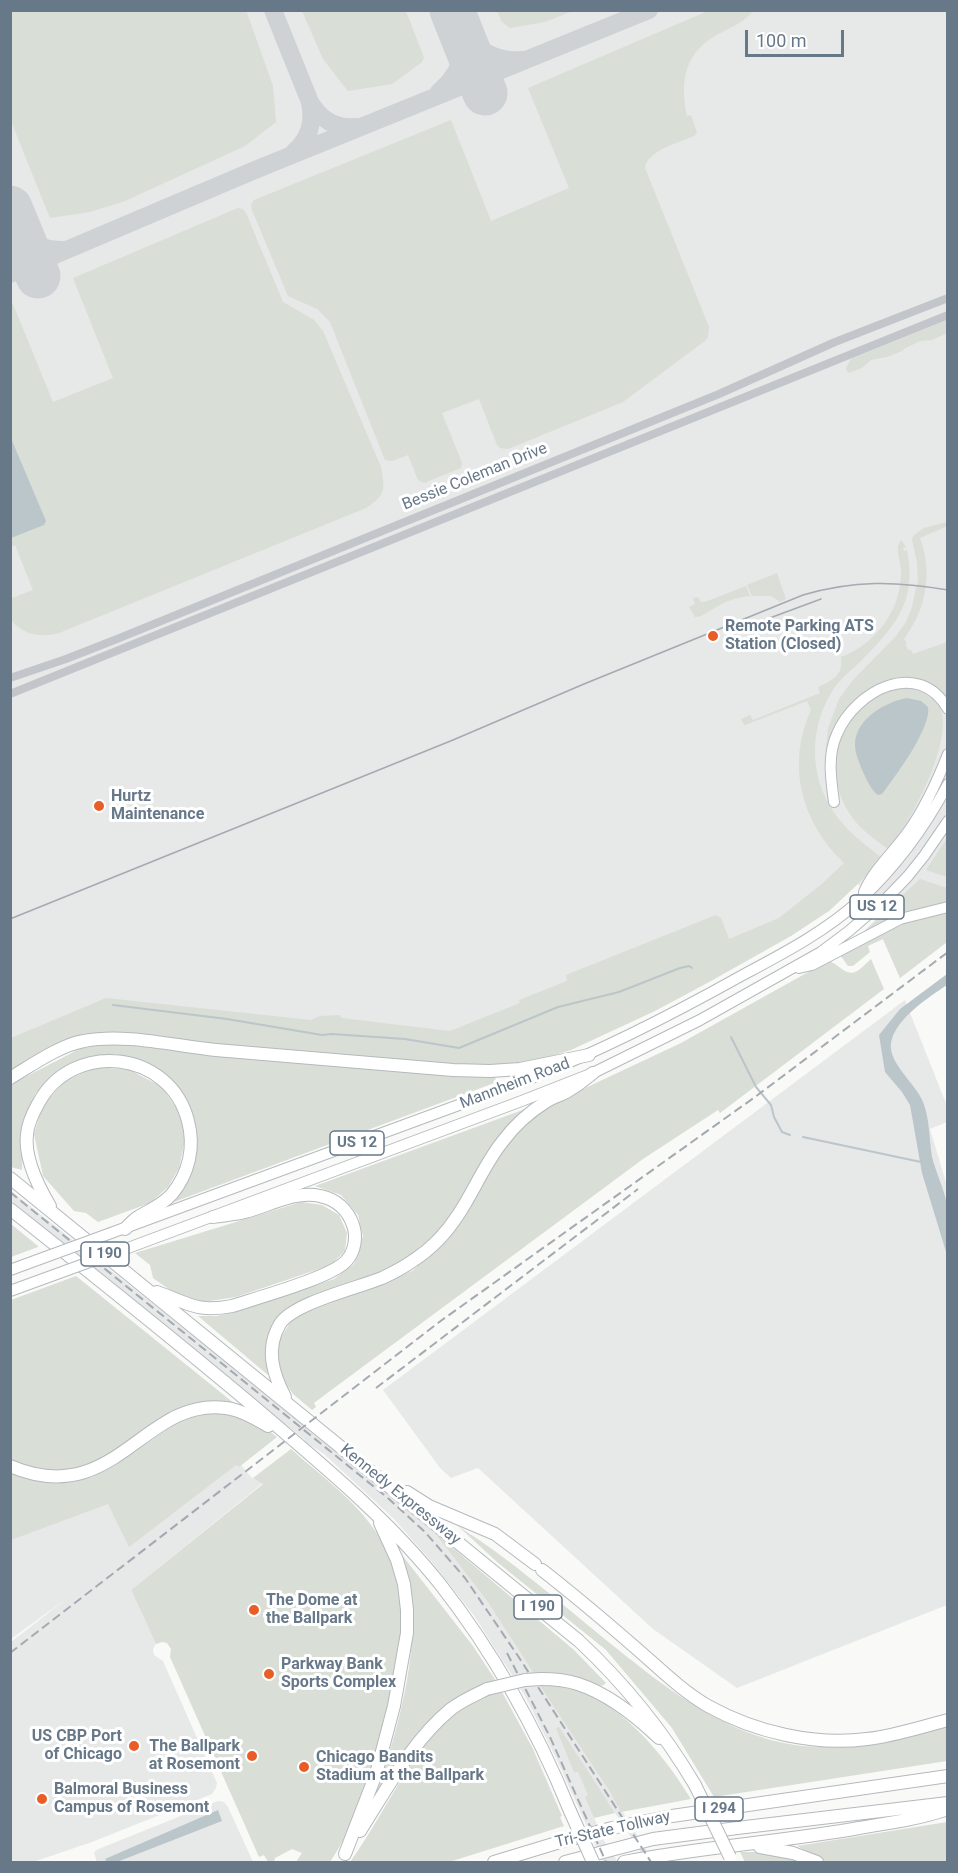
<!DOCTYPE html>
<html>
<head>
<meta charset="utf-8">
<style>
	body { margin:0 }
	#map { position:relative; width:958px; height:1873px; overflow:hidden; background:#f9f9f7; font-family:Roboto,sans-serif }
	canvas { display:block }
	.frame { position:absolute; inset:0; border:12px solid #677889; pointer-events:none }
	.scale { position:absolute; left:745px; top:30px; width:99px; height:27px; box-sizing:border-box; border:3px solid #677889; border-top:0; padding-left:8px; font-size:18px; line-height:21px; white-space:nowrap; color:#677889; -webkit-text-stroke:4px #fff; paint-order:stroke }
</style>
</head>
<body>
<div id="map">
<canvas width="958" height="1873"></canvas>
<div class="frame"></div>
<div class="scale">100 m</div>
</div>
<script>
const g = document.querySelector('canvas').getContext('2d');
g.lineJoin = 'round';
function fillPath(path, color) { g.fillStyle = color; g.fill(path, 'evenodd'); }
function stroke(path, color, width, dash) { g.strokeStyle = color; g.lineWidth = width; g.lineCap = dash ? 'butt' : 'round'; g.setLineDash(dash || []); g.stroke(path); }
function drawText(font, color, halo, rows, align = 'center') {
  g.font = font + ' Roboto,sans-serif'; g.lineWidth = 6; g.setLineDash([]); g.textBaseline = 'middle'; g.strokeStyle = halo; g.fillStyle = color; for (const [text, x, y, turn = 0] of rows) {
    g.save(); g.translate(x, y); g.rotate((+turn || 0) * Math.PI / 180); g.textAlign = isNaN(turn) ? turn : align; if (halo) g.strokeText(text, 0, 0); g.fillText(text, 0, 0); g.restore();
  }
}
fillPath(new Path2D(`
	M11 11H947V942L900 978 855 876 831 898 459 1054 107 1010 11 1050Z
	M905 1000 947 1106V1122L930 1129 948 1189 947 1605 737 1688 653 1629 478 1468 451 1478 440 1468 383 1390Z
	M10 1190 315 1433 434 1532 487 1601 610 1792 654 1862H647L608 1802 589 1806 603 1839 618 1862H603L556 1758 525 1696 475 1617 431 1561 394 1519 324 1454 304 1441 305 1440 287 1425 286 1427 234 1382 11 1201Z
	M273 1440 241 1465 252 1478H253L263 1483 131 1590 156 1644 153 1649 154 1655 163 1661 217 1783 216 1788 212 1794 92 1842 33 1862H11V1642L66 1599 11 1639V1476L35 1487H75Z
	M218 1801 224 1802 228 1807 253 1862H97L94 1853 96 1850Z`), '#e7e8e8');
fillPath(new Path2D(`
	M246 10 273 86 276 122 245 146 125 201 90 212 50 218 11 121V11Z
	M302 11H406L424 58 421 63 392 84 348 91 323 59Z
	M497 11H573L545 22 510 28 502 22Z
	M708 11H753C740 27 721 30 706 42 682 61 681 89 687 116L691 115 697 133 694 136C680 142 646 151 645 168L709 327 708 337 706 340 623 402 508 449 500 448 497 445 479 399 442 413 462 463 461 468 424 483 418 480 408 455 392 461 385 460 330 322 317 309 288 296 252 210 251 205 254 200 451 120 491 221 569 188 528 88Z
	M238 208 243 209 246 213 283 302 314 320 323 331 381 467C385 490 386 495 366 508L59 633C41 638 23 635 11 620L10 595 12 598 33 590 15 545 11 547V303L12 302 53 402 113 378 73 278Z
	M947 320V333L932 340 920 341 904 349 902 351 887 357 871 360 862 368 848 373 846 368 851 359Z
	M947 522V526L920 538C933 574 926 609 904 639L907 643 906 645 908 650H911L913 654 947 642V701L928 683 870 690 825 759 828 728 839 699 852 681 896 636 906 622 912 607 918 580 917 562 912 540 913 536 924 528Z
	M901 540 906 547 903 548 904 551 907 550C918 605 892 629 857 665 850 671 843 677 837 684 809 722 807 775 835 814 847 831 865 845 882 858L858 884 829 911 791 936 711 981 655 1011 571 1050 538 1060 500 1065H464L244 1047 123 1034 98 1033 74 1038 11 1071V1038L106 998 311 1020 320 1016 340 1015 341 1018 450 1031 520 1003 519 1000 567 981 566 975 716 915 721 918 729 939 779 918 823 883 844 863C801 822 786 765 811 710L807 701 745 725H744L741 719 750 715 753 720 820 693 818 687C832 681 844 675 841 657 876 644 902 609 901 571 901 560 894 549 901 540Z
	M777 573 786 599 780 602 771 596H752L747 585Z
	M746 586 750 596C737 597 724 602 713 609 707 612 702 617 695 617L689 607 695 604 693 598 698 597 701 602H705Z
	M901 687C917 688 927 692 938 703 958 737 910 821 889 850 876 840 861 830 852 817 825 779 831 730 867 702 877 694 889 690 901 687Z
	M947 838V877L926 870Z
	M920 879 947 888V904L897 916 862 933Z
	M947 912V942L900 978 883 939 868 946 870 952 853 966H848L840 955 898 924Z
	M871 959 884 989 720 1113 718 1110 643 1159 326 1394 314 1403 316 1407 312 1410 293 1394 284 1381 277 1359 280 1339 293 1318 412 1271 443 1244 462 1221 493 1166 515 1134 547 1106 681 1043 828 961C838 963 845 976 855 972 861 970 866 963 871 959Z
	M107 1043 307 1064 495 1077 497 1082 171 1203 190 1175 196 1153V1127L189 1105 174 1082 150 1064 116 1054 84 1058 58 1073 35 1094 24 1123 22 1170 11 1167 10 1085 83 1047Z
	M97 1067 130 1070 162 1087 178 1111 186 1135 179 1168 168 1187 150 1203 98 1222 86 1213 74 1211 43 1176 34 1134 43 1105 66 1080Z
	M528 1108 443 1228 411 1258 374 1275 289 1307 274 1324 266 1348 268 1375 198 1316H217L253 1306 334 1279 354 1264 363 1236 358 1215 341 1195 315 1186Z
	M301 1202 322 1205 339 1215 347 1233 345 1251 331 1265 236 1297 203 1302 173 1292 153 1278 150 1265 135 1253Z
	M11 1224 38 1246V1247L11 1257Z
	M76 1276 235 1404C221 1403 204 1401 190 1406 180 1409 171 1417 162 1423 110 1455 74 1488 11 1460V1300Z
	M218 1410 264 1427 277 1437 239 1467 236 1465 129 1547 108 1504 11 1540V1472C20 1476 31 1481 42 1482 101 1491 136 1446 182 1420 193 1414 205 1412 218 1410Z
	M291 1449C320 1475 354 1499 376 1532 391 1554 400 1583 402 1609 403 1627 399 1647 396 1664 386 1733 369 1804 330 1862H296L302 1853 292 1849 275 1858 274 1862H268L264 1855 259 1857 170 1657 171 1649 167 1643 162 1642 156 1644 131 1590 263 1484 253 1478Z
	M458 1526C510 1559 557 1600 606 1640 661 1684 722 1734 795 1745 847 1752 898 1739 947 1726V1761L714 1797 672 1728 606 1650 497 1562Z
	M434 1532 574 1650 606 1683 602 1686 567 1674H534L487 1601Z
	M402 1555 473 1646 496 1681C428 1702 405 1748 372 1805 395 1740 421 1655 410 1586 409 1575 404 1565 402 1555Z
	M539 1684C550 1685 561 1685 572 1687 585 1689 598 1699 609 1706 644 1732 668 1762 691 1799L621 1812 610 1792Z
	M497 1690 499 1693 502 1692 533 1749 562 1816 560 1817 564 1826 449 1862H350C384 1816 409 1753 453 1715 466 1705 482 1697 497 1690Z
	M559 1727 608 1802 615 1813 594 1818 585 1797 588 1795 578 1772H574L556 1728Z
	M947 1822V1862H827L797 1846Z
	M740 1852H770L804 1862H745Z`), '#d9ded6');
fillPath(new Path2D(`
	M10 436 46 521 44 525 11 538Z
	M907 698 921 701 928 707C932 727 895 777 882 794L878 795C871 790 867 780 863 772 860 764 855 754 855 745 855 719 885 702 907 698Z
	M947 974V985C929 997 895 1019 891 1043 888 1063 916 1084 923 1102 930 1120 929 1138 932 1157 936 1173 944 1188 947 1205 950 1221 948 1239 947 1255L922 1173 910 1105 902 1092 885 1072 879 1035 900 1009Z
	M218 1810 222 1821 117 1862H107L105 1859Z`), '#bbc6cb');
stroke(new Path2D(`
	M113 1005 227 1019 322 1035 332 1034 405 1039 459 1048 558 1007 619 992 680 968 689 966 692 968
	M731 1037 756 1087 771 1105 774 1117 782 1132 790 1135
	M803 1137 921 1162`), '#bbc6cb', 2);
stroke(new Path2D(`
	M273 10 310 102
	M439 92C461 72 462 63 461 34 479 51 497 62 522 60
	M294 152C310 138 314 122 310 102 320 119 336 129 356 127
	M19 228C32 245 41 250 63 250
	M10 264C19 254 19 241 19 228
	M10 274 255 170 649 10`), '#ced2d4', 18);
stroke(new Path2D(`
	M452 10 485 93
	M10 208 38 276`), '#ced2d4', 45);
const major = new Path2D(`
	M834 802C831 779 827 756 837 734 855 691 918 657 948 709
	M864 892C874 869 893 853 908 832 925 808 937 782 948 754
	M799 968 812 965 900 919 948 907
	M111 1233 532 1078C605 1049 673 1014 741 976 782 954 825 932 860 900 896 867 925 827 948 784
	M128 1248 519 1102 593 1073 700 1020 821 952 849 931 886 899 908 876 924 856 948 821`);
const highway = new Path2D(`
	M10 1078C32 1065 60 1045 84 1041 125 1033 175 1046 216 1050 295 1057 374 1063 453 1070L490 1071 520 1069 589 1055
	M10 1178 579 1641C625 1684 663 1731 695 1785
	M50 1206C38 1186 24 1158 27 1134 28 1123 33 1113 38 1104 72 1039 170 1050 188 1121 195 1147 189 1173 172 1194 161 1206 151 1209 138 1217 133 1220 129 1225 125 1229
	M10 1209C96 1277 181 1345 264 1415 326 1468 389 1520 440 1584 494 1653 537 1730 570 1811
	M157 1292C188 1303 197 1313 232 1306 256 1298 334 1277 347 1260 355 1251 357 1236 353 1225 348 1210 336 1199 320 1196 295 1190 269 1206 245 1212 234 1215 223 1215 213 1217
	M285 1397C273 1374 265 1349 280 1324 293 1303 358 1288 382 1278 393 1273 404 1267 414 1260 431 1249 447 1232 458 1215 474 1191 485 1163 503 1141 514 1126 531 1111 547 1101 554 1097 564 1094 571 1089 579 1085 586 1078 593 1073
	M10 1466C115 1511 144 1396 226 1408 241 1410 255 1418 268 1426
	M407 1492 429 1506 495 1534 535 1564
	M542 1570C574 1595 606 1622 637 1649 660 1669 682 1691 708 1706 755 1732 814 1746 867 1739 894 1736 921 1727 948 1720
	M541 1679C554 1679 566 1680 578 1684 609 1694 636 1716 659 1738
	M360 1831C387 1789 412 1741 451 1709 461 1701 475 1695 487 1689
	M760 1847 793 1853 817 1862
	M345 1854 376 1774 394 1706 407 1633V1610L404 1584 397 1560 380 1523
	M494 1862 560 1842 612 1828 672 1816 948 1776
	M565 1862 653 1839 737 1828 948 1803
	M624 1862C701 1847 781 1842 859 1828 889 1823 919 1819 948 1809`);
stroke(major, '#b5babf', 12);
stroke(highway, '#b5b9bd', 14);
stroke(new Path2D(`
	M10 678 66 659 117 639 719 394 835 342 948 298
	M10 694 948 315`), '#c2c6cb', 8);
stroke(major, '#fff', 10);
stroke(highway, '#fff', 12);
stroke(new Path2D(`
	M759 622 821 599
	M10 919 453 740 584 684 803 595C854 580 896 581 948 590`), '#a3aab1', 1.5);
stroke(new Path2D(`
	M10 1192 341 1460 389 1499 425 1532 465 1578 518 1656 651 1862
	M376 1388 638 1189
	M10 1653 442 1320 755 1097 948 952
	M507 1653 550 1737 606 1862`), '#a3aab1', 2, [9, 4.5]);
const majorBridge = new Path2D(`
	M10 1270 111 1233
	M10 1291 128 1248`);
const highwayBridge = new Path2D(`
	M487 1689 525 1680 541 1679
	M695 1785 730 1857
	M570 1811 593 1862`);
stroke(majorBridge, '#b5babf', 12, []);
stroke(highwayBridge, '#b5b9bd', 14, []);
stroke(majorBridge, '#fff', 10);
stroke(highwayBridge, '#fff', 12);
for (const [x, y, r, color] of [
	[713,636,6,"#e95e27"],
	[99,806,6,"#e95e27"],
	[254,1610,6,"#e95e27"],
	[269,1674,6,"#e95e27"],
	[134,1746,6,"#e95e27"],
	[252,1756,6,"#e95e27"],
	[304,1767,6,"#e95e27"],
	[42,1799,6,"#e95e27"]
]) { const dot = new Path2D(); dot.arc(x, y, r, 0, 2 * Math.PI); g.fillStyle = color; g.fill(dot); stroke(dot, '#fff', 2); }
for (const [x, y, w] of [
	[877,907,54],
	[357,1143,54],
	[105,1254,48],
	[538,1607,48],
	[719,1809,48]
]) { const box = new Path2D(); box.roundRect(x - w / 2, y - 12, w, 24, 4.5); g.fillStyle = '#fff'; g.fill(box); stroke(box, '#677889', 1.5); }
drawText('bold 15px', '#677889', null, [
	["US 12",877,907],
	["US 12",357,1143],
	["I 190",105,1254],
	["I 190",538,1607],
	["I 294",719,1809]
]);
drawText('16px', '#677889', '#fff', [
	["Bessie Coleman Drive",475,477,-22],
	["Mannheim Road",515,1084,-21],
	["Kennedy Expressway",400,1495,39],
	["Tri-State Tollway",613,1830,-13]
]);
drawText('bold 16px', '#677889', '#fff', [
	["Remote Parking ATS",725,627],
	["Station (Closed)",725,645],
	["Hurtz",111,797],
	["Maintenance",111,815],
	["The Dome at",266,1601],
	["the Ballpark",266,1619],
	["Parkway Bank",281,1665],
	["Sports Complex",281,1683],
	["US CBP Port",122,1737,"right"],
	["of Chicago",122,1755,"right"],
	["The Ballpark",240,1747,"right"],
	["at Rosemont",240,1765,"right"],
	["Chicago Bandits",316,1758],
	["Stadium at the Ballpark",316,1776],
	["Balmoral Business",54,1790],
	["Campus of Rosemont",54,1808]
], 'left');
</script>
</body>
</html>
